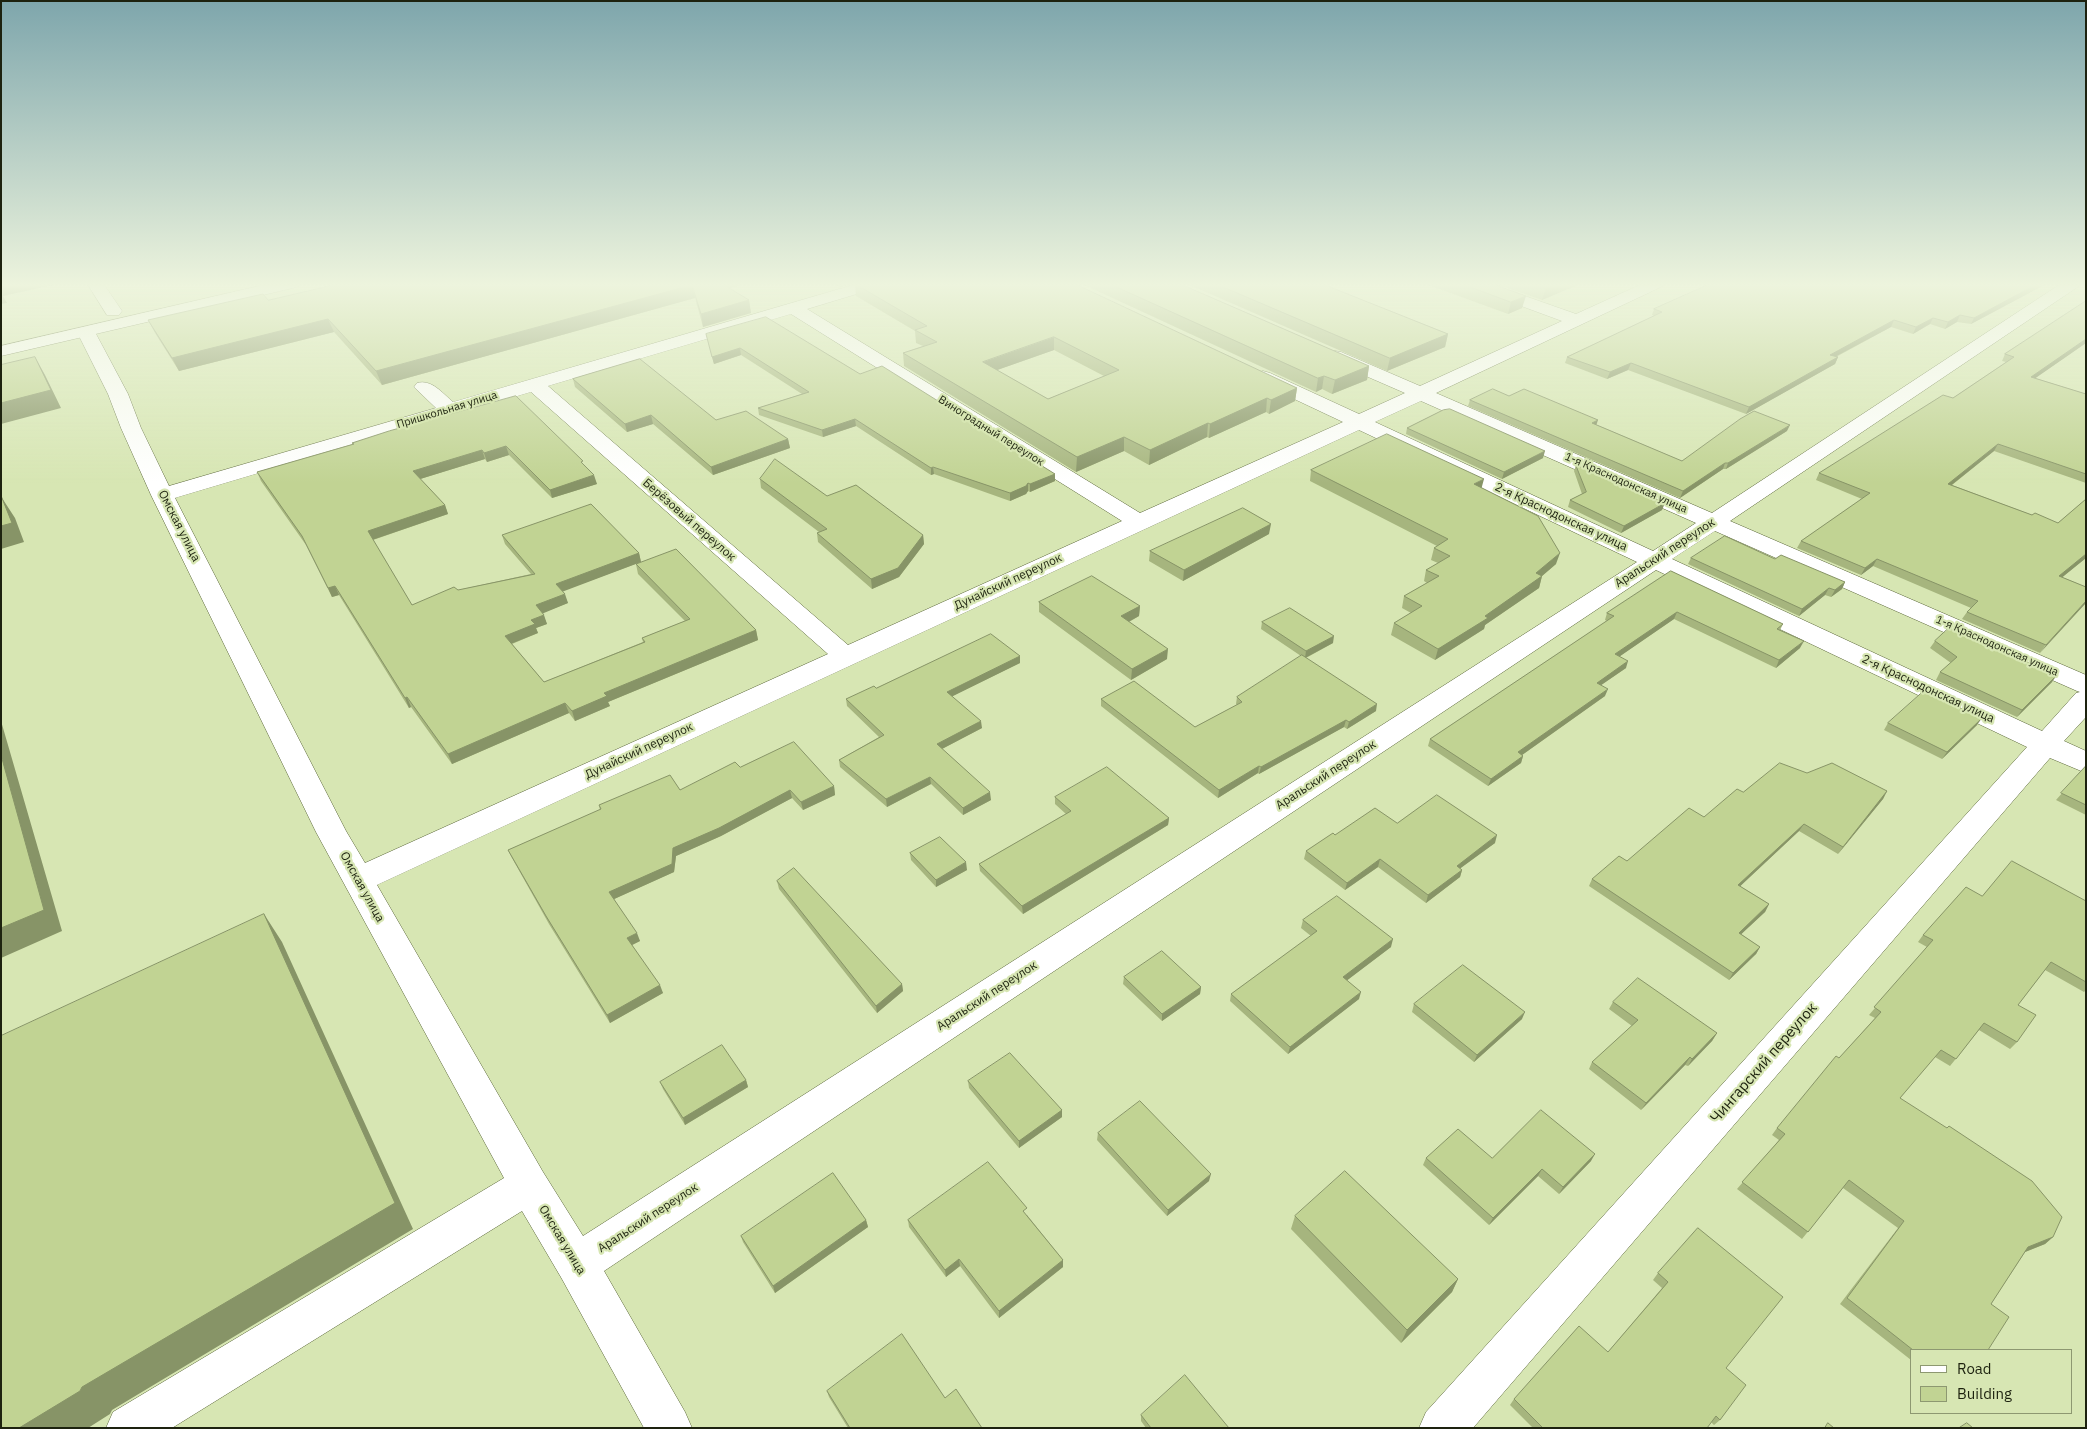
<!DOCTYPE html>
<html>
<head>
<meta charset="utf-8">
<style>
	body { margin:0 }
	#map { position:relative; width:2087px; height:1429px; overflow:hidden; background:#d7e6b3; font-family:"IBM Plex Sans",sans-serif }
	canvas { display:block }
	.frame { position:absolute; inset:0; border:2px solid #1d220f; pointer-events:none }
	.legend { position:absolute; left:1910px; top:1349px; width:162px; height:65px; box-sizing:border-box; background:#d7e6b3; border:1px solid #8d9871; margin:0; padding:6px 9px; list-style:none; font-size:15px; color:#1d220f }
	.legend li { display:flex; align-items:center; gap:10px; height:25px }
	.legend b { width:25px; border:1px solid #8d9871 }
</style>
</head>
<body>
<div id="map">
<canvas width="2087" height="1429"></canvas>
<div class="frame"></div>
<ul class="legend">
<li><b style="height:6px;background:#fff"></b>Road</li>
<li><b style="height:14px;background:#c1d393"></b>Building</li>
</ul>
</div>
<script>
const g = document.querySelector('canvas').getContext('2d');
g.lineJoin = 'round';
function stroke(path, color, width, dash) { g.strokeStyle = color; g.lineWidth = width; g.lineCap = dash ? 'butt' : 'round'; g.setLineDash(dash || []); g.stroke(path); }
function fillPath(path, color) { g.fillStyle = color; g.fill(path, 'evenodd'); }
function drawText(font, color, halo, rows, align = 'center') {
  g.font = font + ' "IBM Plex Sans",sans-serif'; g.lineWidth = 4.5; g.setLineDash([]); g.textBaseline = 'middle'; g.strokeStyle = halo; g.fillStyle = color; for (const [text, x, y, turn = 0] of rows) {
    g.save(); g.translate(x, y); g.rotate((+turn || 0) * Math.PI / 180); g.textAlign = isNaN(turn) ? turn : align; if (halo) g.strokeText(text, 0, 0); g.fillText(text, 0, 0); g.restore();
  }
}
const minor = new Path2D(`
	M87 283H103L122 311 119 315H107Z
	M860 283H885L883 286 807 309 1140 513 1343 422 1256 381 1254 377 1256 373 1263 371 1270 373 1359 414 1405 393 1329 360 1326 356 1329 352 1335 351 1341 352 1420 386 1562 321 1467 286 1465 283H1488L1576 314 1644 283H1665L1663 286 1436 393 1712 513 2062 283H2081L2079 286 1730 521 2086 675V717L2064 741 2086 751V773L2050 758 1473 1428H1419L1426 1412 2027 747 1656 570 604 1271 685 1412 692 1428H644L562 1279 522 1211 172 1428H106L113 1412 504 1178 316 832 151 495 121 428 108 394 77 332 80 328 86 327 92 328 95 332 128 394 141 428 169 486 436 408 414 387 417 383C432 379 442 393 453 402ZM791 314 1122 521 848 645 548 386ZM531 392 828 654 365 863 346 831 175 498ZM1421 401 1696 523 1653 551 1375 422ZM1359 430 1637 562 583 1236 543 1172 377 885ZM1715 531 2077 691 2080 692 2076 693 2042 731 1672 559Z`);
const major = new Path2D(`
	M272 283H301L299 286 293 288 1 356V346Z`);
stroke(minor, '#5a6639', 1);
stroke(major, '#5a6639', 1);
fillPath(minor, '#fff');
fillPath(major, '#fff');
fillPath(new Path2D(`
	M833 283H854L840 287Z
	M1080 283H1178L1369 366 1367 380 1332 394 1322 389 1316 392Z
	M1185 283H1320L1448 334 1445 347 1387 371Z
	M1423 283H1490L1522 308 1508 314Z
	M1493 283H1582L1542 300Z
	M2048 283 1971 324 1957 322 1945 329 1930 324 1913 334 1891 327 1836 357H1838L1835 364 1746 414 1628 370 1607 379 1565 363 1567 357 1654 316 1652 315 1654 309Z
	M855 284 1297 388 1295 401 1269 414 1266 412 1209 438 1207 437 1149 465 1124 451 1076 472 904 366 903 353 923 346 916 343 915 331 856 296ZM1054 350 1104 376 1048 399 997 370Z
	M729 288 749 300 751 313 703 327 695 298 382 385 334 332 179 371 155 333 148 320 268 300Z
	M2086 301V343L2035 378 2086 394V483L1994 451 1952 485 2032 515 2058 523 2086 499V558L2062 577 2086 587 2040 653 1962 619 1967 612 1971 608 1873 566 1861 575 1797 548 1801 541 1862 499 1816 480 1819 473 1953 398 2006 362 2002 361 2005 354Z
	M706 334 860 374 1055 474V481L1030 492 1028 491 1026 494 1010 501 934 474 931 475 856 426 823 437 759 415 758 408 802 394 741 355 714 364Z
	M573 379 716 420 788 439 790 448 713 475 653 424 627 432 575 387Z
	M516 396 584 465 597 484 552 498 509 455 487 462 485 459 420 479 445 505 448 514 373 540 412 605 458 590 531 574 505 544 502 535 639 553 641 562 562 591 568 603 542 613 547 624 536 628 538 633 512 644 544 682 643 642 642 638 685 621 638 574 636 564 756 630 758 640 608 702 610 706 575 721 569 713 452 764 411 707 409 708 339 595 332 597 306 545 261 481 257 472 353 444 352 443Z
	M1509 396 1597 425 1682 461 1787 431 1726 469H1723L1680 498 1468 406 1470 400Z
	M1407 428 1543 458 1502 479 1406 434Z
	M1576 465 1662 510 1621 533 1568 507 1570 500 1582 494 1574 471Z
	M1311 470 1482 488 1556 564 1542 576 1539 588 1485 625 1484 629 1435 660 1391 635 1394 623 1411 613 1402 608 1404 596 1427 583 1424 581 1426 570 1438 563 1431 560 1434 548 1437 546 1310 481Z
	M760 479 827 496 923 535 924 544 899 577 872 589 818 542 817 533 819 532 761 488Z
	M1269 534 1183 581 1149 561 1150 551Z
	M1691 558 1775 559 1845 582 1842 589 1831 597 1825 595 1799 616 1688 564Z
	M1671 571 1783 624 1780 630 1800 648 1776 668 1674 619 1620 656 1626 668 1601 685 1605 696 1522 755 1523 756 1521 763 1488 786 1428 746 1430 739 1607 621 1605 620 1607 613Z
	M1039 602 1140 606 1139 616 1129 622 1167 659 1131 680 1039 612Z
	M1262 622 1333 643 1306 658 1376 711 1347 729 1344 727 1259 774 1258 773 1218 798 1101 706V699L1195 727 1237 705 1236 704 1237 697 1301 656 1261 629Z
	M1935 641 2052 682 2017 717 1936 680 1940 672 1951 663 1930 648Z
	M1020 656V663L952 696 982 728 942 749 991 800 963 815 931 784 887 807 840 767 839 760 879 737 847 706 846 699 876 688Z
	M1888 723 1977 725 1942 759 1884 730Z
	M2086 766V815L2056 800Z
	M740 767 834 786 835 795 803 810 792 798 721 836 676 856 674 872 614 899 640 941 632 945 663 993 610 1023 549 924 512 858 508 850 600 810 599 805 680 790Z
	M1807 773 1887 791 1883 799 1838 854 1799 831 1740 886 1769 904 1765 912 1741 934 1760 947 1756 954 1729 980 1589 886 1592 879 1627 861 1704 817 1743 792Z
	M1055 797 1169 818 1168 825 1023 914 980 871 979 864 1066 814 1055 804Z
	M1397 823 1495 843 1460 868 1462 870 1460 877 1426 903 1378 867 1345 890 1304 859 1306 851 1335 835Z
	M910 853 967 870 936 887 911 860Z
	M777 881 902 984 903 991 877 1013 779 889Z
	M1982 896 2086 901V990L2084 992 2045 970 2018 1005 2017 1042 2010 1049 1979 1030 1950 1066 1935 1057 1900 1098 2053 1237 2045 1244 2025 1252 1991 1304 1988 1350H1911V1360L1840 1304 1898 1228 1843 1188 1802 1239 1737 1189 1779 1140 1772 1135 1777 1128 1875 1018 1869 1015 1927 947 1918 942 1923 935Z
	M1303 920 1391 947 1347 980 1359 999 1288 1054 1230 1001 1231 994 1311 936 1301 928Z
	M1124 977 1201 987 1200 994 1162 1021 1123 984Z
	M1613 1002 1717 1033 1712 1041 1688 1066 1685 1065 1641 1110 1589 1069 1592 1062 1632 1026 1609 1009Z
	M1414 1004 1522 1019 1474 1062 1412 1012Z
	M746 1080 748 1087 685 1125 663 1089 660 1082Z
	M968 1081 1062 1110V1117L1019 1148 969 1088Z
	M1098 1133 1209 1181 1167 1216 1097 1140Z
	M1426 1158H1492L1591 1161 1559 1194 1538 1176 1489 1225 1423 1165Z
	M1027 1215 1063 1260V1267L999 1318 960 1266 946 1277 909 1227 908 1220Z
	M1295 1216 1458 1279 1452 1292 1401 1343 1291 1229Z
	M866 1220 868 1227 775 1293 743 1242 741 1236Z
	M1698 1228 1726 1368 1720 1420 1714 1425 1711 1422 1707 1428H1533L1510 1405 1514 1399 1608 1352 1662 1288 1653 1280 1658 1273Z
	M827 1391 945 1398 982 1428H848L829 1397Z
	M1141 1415 1229 1428H1146L1141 1421Z`), '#a6b57e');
fillPath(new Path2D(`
	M1 283H62L3 296 7 303 1 304Z
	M715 283H748L717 292Z
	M840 283H854L840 287Z
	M1557 283H1582L1542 300 1546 288Z
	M2039 283H2048L1971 324 1974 318Z
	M692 285 695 298 382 385 376 371Z
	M1526 296 1522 308 1508 314 1511 302Z
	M749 300 751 313 703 327 701 314Z
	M1960 315 1957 322 1945 329 1948 322Z
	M1933 318 1930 324 1913 334 1916 327Z
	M328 319 334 332 179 371 172 358Z
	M1894 320 1891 327 1827 361 1830 355Z
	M1448 334 1445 347 1387 371 1390 358Z
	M1054 337V350L983 375V362Z
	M2086 339V343L2027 384 2031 377Z
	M740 348 741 355 714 364 712 357Z
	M35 357 45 375 61 408 1 424V403Z
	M1838 357 1835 364 1746 414 1749 407Z
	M1631 363 1628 370 1607 379 1610 372Z
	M1369 366 1367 380 1332 394 1335 380Z
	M1324 376 1322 389 1316 392 1318 378Z
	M1297 388 1295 401 1269 414 1271 400Z
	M1267 398 1266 412 1209 438 1210 424Z
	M651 415 653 424 627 432 625 424Z
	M855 419 856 426 823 437 822 430Z
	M1598 420 1596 426 1592 423Z
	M1208 423 1207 437 1149 465 1150 450Z
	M1790 425 1787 431 1726 469 1728 463Z
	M1124 437V451L1076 472 1077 457Z
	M788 439 790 448 713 475 711 467Z
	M1998 444 1994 451 1944 491 1948 484Z
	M506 446 509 455 487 462 484 453Z
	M482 450 485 459 417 480 413 471Z
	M1545 451 1543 458 1502 479 1504 472Z
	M1725 463 1723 469 1680 498 1683 491Z
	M933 467 934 474 931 475V468Z
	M1055 474V481L1030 492V484Z
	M594 475 597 484 552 498 550 490Z
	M1484 479 1481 490 1474 484Z
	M1028 483V491L1026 494 1010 501V493Z
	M2 498 15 518 24 542 1 549Z
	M1665 503 1662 510 1621 533 1624 526Z
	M445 505 448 514 372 540 368 531Z
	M1271 524 1269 534 1183 581 1184 570Z
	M923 535 924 544 899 577 872 589 871 579Z
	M639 553 641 562 559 593 556 584Z
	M1560 553 1556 564 1542 576 1539 588 1485 625 1484 629 1435 660 1438 649 1485 616Z
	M2086 554V558L2054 584 2059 576Z
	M1877 559 1873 566 1861 575 1865 568Z
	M1845 582 1842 589 1831 597 1835 590Z
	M335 586 339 595 332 597 328 588Z
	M1829 588 1825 595 1799 616 1802 609Z
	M565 594 568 603 539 615 536 605Z
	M2086 601V603L2040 653 2046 645Z
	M1140 606 1139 616 1121 626V616Z
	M1677 612 1674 619 1613 661 1615 654Z
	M544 615 547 624 536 628 538 633 508 645 505 636 531 620Z
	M756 630 758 640 608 702 610 706 575 721 572 711 604 693Z
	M1334 636 1333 643 1305 658 1306 651Z
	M1804 641 1800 648 1776 668 1779 660Z
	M1168 649 1167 659 1131 680 1132 669Z
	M1020 656V663L947 699V692Z
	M1628 661 1626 668 1594 690 1597 683Z
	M2057 675 2052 682 2017 717 2022 710Z
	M1608 689 1605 696 1515 760 1518 752Z
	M407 697 411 707 409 708 405 698Z
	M565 703 569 713 452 764 448 754Z
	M1377 704 1376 711 1347 729 1349 722Z
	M1982 718 1977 725 1942 759 1947 752Z
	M1346 720 1344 727 1259 774 1261 767Z
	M1 721 62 931 1 958Z
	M981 721 982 728 938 751 937 744Z
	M1523 756 1521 763 1488 786 1491 779Z
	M1259 766 1258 773 1218 798 1219 790Z
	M930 777 931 784 887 807 886 799Z
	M834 786 835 795 803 810 801 802Z
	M790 790 792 798 721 836 676 856 674 872 612 900 609 892 673 848Z
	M1887 791 1883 799 1838 854 1843 847Z
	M990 792 991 800 963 815V808Z
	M1169 818 1168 825 1023 914 1022 906Z
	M1804 824 1799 831 1734 892 1738 885Z
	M1497 835 1495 843 1454 873 1457 866Z
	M1380 859 1378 867 1345 890 1347 883Z
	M966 862 967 870 936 887V880Z
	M1462 870 1460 877 1426 903 1428 895Z
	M1769 904 1765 912 1735 940 1739 933Z
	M264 914 282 942 413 1229 112 1410 110 1414 88 1428H19Z
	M637 933 640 941 630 946 627 938Z
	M1393 939 1391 947 1341 985 1343 977Z
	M1760 947 1756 954 1729 980 1733 973Z
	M902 984 903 991 877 1013 876 1006Z
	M660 985 663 993 610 1023 607 1015Z
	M1201 987 1200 994 1162 1021V1014Z
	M1361 992 1359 999 1288 1054 1290 1047Z
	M1525 1012 1522 1019 1474 1062 1477 1055Z
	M1717 1033 1712 1041 1688 1066 1692 1059Z
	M1690 1057 1685 1065 1641 1110 1646 1103Z
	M746 1080 748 1087 685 1125 683 1118Z
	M1062 1110V1117L1019 1148V1141Z
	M1595 1154 1591 1161 1559 1194 1563 1187Z
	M1542 1169 1538 1176 1489 1225 1493 1218Z
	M1211 1174 1209 1181 1167 1216 1168 1210Z
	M866 1220 868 1227 775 1293 773 1286Z
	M2053 1237 2045 1244 2020 1254 2028 1247Z
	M959 1259 960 1266 946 1277 945 1270Z
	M1063 1260V1267L999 1318V1311Z
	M1458 1279 1452 1292 1401 1343 1407 1330Z`), '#879467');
const building = new Path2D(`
	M342 283H721L749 300 701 314 692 285 376 371 328 319 172 358 148 320 263 294 268 300Z
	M857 283H1073L1297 388 1271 400 1267 398 1210 424 1208 423 1150 450 1124 437 1077 457 903 353 937 342 915 330 927 326 855 284ZM1054 337 1119 370 1048 399 983 362Z
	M1108 283H1178L1369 366 1335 380 1324 376 1318 378Z
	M1214 283H1320L1448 334 1390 358Z
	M1460 283H1490L1526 296 1511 302Z
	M1532 283H1557L1546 288Z
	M1712 283H2039L1974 318 1960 315 1948 322 1933 318 1916 327 1894 320 1830 355 1838 357 1749 407 1631 363 1610 372 1567 357 1662 312 1654 309Z
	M2086 301V339L2031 377 2086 394V474L1998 444 1948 484 2032 515 2035 513 2058 523 2086 499V554L2059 576 2086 587V601L2046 645 1967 612 1978 601 1877 559 1865 568 1801 541 1870 493 1819 473 1943 395 1953 398 2014 357 2005 354Z
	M766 317 860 374 882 366 1055 474 1030 484 1028 483 1026 486 1010 493 933 467 931 468 855 419 822 430 758 408 809 392 740 348 712 357 706 334Z
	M35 357 51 390 1 403V365Z
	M640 359 716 420 746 411 788 439 711 467 651 415 625 424 573 379Z
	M1493 389 1509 396 1524 389 1598 420 1592 423 1682 461 1740 419 1754 411 1790 425 1728 463H1725L1683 491 1470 400Z
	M516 396 583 461 581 462 594 475 550 490 506 446 484 453 482 450 413 471 445 505 368 531 412 605 454 587 458 590 535 574 502 535 591 504 639 553 556 584 565 594 536 605 544 615 531 620 535 624 505 636 544 682 645 642 642 638 690 619 636 564 676 549 756 630 604 693 607 696 572 711 565 703 448 754 407 697 405 698 335 586 328 588 302 536 257 472 354 444 352 443 389 431Z
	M1450 409 1545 451 1504 472 1407 428 1443 410Z
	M1387 434 1484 479 1474 484 1538 516 1560 553 1536 573 1542 576 1485 616 1488 618 1438 649 1394 623 1422 606 1404 596 1439 576 1426 570 1450 556 1434 548 1448 539 1311 470Z
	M775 459 827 496 856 485 923 535 898 568 871 579 817 533 827 529 760 479Z
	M1576 465 1665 503 1624 526 1570 500 1586 492Z
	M2 498 12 523 1 526V499Z
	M1243 508 1271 524 1184 570 1150 551Z
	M1725 536 1775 559 1781 555 1845 582 1835 590 1829 588 1802 609 1691 558Z
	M1671 571 1783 624 1777 629 1804 641 1779 660 1677 612 1615 654 1628 661 1597 683 1608 689 1518 752 1523 756 1491 779 1430 739 1614 616 1607 613Z
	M1092 576 1140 606 1121 616 1168 649 1132 669 1039 602Z
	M1290 608 1334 636 1306 651 1262 622Z
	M1949 628 2057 675 2022 710 1940 672 1957 657 1935 641Z
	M991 634 1020 656 947 692 981 721 937 744 990 792 963 808 930 777 886 799 839 760 884 735 846 699 874 686 876 688Z
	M1302 655 1377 704 1349 722 1346 720 1261 767 1259 766 1219 790 1101 699 1134 681 1195 727 1242 702 1237 697Z
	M1924 691 1982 718 1947 752 1888 723Z
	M794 742 834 786 801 802 790 790 719 828 673 848 672 864 609 892 637 933 627 938 660 985 607 1015 546 916 508 850 601 809 599 805 670 775 680 790 735 762 740 767Z
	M1 755 44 910 1 928Z
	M1780 763 1807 773 1832 763 1887 791 1843 847 1804 824 1738 885 1769 904 1739 933 1760 947 1733 973 1592 879 1619 856 1627 861 1689 808 1704 817 1737 789 1743 792Z
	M2086 766V805L2061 793Z
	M1107 767 1169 818 1022 906 979 864 1071 811 1055 797Z
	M1437 795 1497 835 1457 866 1462 870 1428 895 1380 859 1347 883 1306 851 1333 833 1335 835 1375 808 1397 823Z
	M940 837 966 862 936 880 910 853Z
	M2012 861 2086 901V982L2051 962 2018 1005 2036 1015 2017 1042 1984 1023 1956 1059 1941 1050 1900 1098 1947 1128 1949 1126 2032 1181 2062 1217 2053 1237 2028 1247 1991 1304 2009 1317 1988 1350H1913L1847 1298 1904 1221 1849 1180 1808 1232 1742 1182 1785 1134 1777 1128 1836 1056 1839 1058 1881 1012 1874 1007 1933 940 1923 935 1966 887 1982 896Z
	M794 868 902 984 876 1006 777 881Z
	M1337 896 1393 939 1343 977 1361 992 1290 1047 1231 994 1317 931 1303 920Z
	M264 914 395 1203 82 1387 80 1391 19 1428H1V1036Z
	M1162 951 1201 987 1162 1014 1124 977Z
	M1463 965 1525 1012 1477 1055 1414 1004Z
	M1638 978 1717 1033 1692 1059 1690 1057 1646 1103 1592 1062 1638 1020 1613 1002Z
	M722 1045 746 1080 683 1118 660 1082Z
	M1010 1053 1062 1110 1019 1141 968 1081Z
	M1140 1101 1211 1174 1168 1210 1098 1133Z
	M1541 1110 1595 1154 1563 1187 1542 1169 1493 1218 1426 1158 1458 1129 1492 1158Z
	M988 1162 1027 1208 1023 1211 1063 1260 999 1311 959 1259 945 1270 908 1220Z
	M1345 1171 1458 1279 1407 1330 1295 1216Z
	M833 1173 866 1220 773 1286 741 1236Z
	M1698 1228 1783 1297 1726 1368 1746 1385 1720 1420 1716 1416 1707 1428H1543L1514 1399 1579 1326 1608 1352 1668 1282 1658 1273Z
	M902 1334 945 1398 956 1389 982 1428H850L827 1391Z
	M1185 1375 1229 1428H1151L1141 1415Z
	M1828 1423 1834 1428H1825Z
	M1967 1423 1973 1428H1959Z`);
fillPath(building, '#c1d393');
stroke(building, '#879467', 1);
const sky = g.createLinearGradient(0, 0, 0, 483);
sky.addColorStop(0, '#7ea6ac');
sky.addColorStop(0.59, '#edf4dd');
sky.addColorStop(1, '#edf4dd00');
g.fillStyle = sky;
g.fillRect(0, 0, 2087, 483);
drawText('11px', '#1d220f', '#d7e6b3', [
	["Пришкольная улица",447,410,-17],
	["Виноградный переулок",991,431,32],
	["1-я Краснодонская улица",1626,483,24],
	["1-я Краснодонская улица",1997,646,24]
]);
drawText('12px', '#1d220f', '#d7e6b3', [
	["2-я Краснодонская улица",1561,517,25],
	["Берёзовый переулок",689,520,41],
	["Омская улица",179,526,63],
	["Аральский переулок",1665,553,-33],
	["Дунайский переулок",1008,582,-25],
	["2-я Краснодонская улица",1928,689,25],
	["Дунайский переулок",639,751,-25],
	["Аральский переулок",1326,775,-33],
	["Омская улица",362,887,61],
	["Аральский переулок",987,996,-33],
	["Аральский переулок",648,1218,-33],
	["Омская улица",562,1240,59]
]);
drawText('15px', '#1d220f', '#d7e6b3', [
	["Чингарский переулок",1764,1063,-49]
]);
</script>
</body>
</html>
